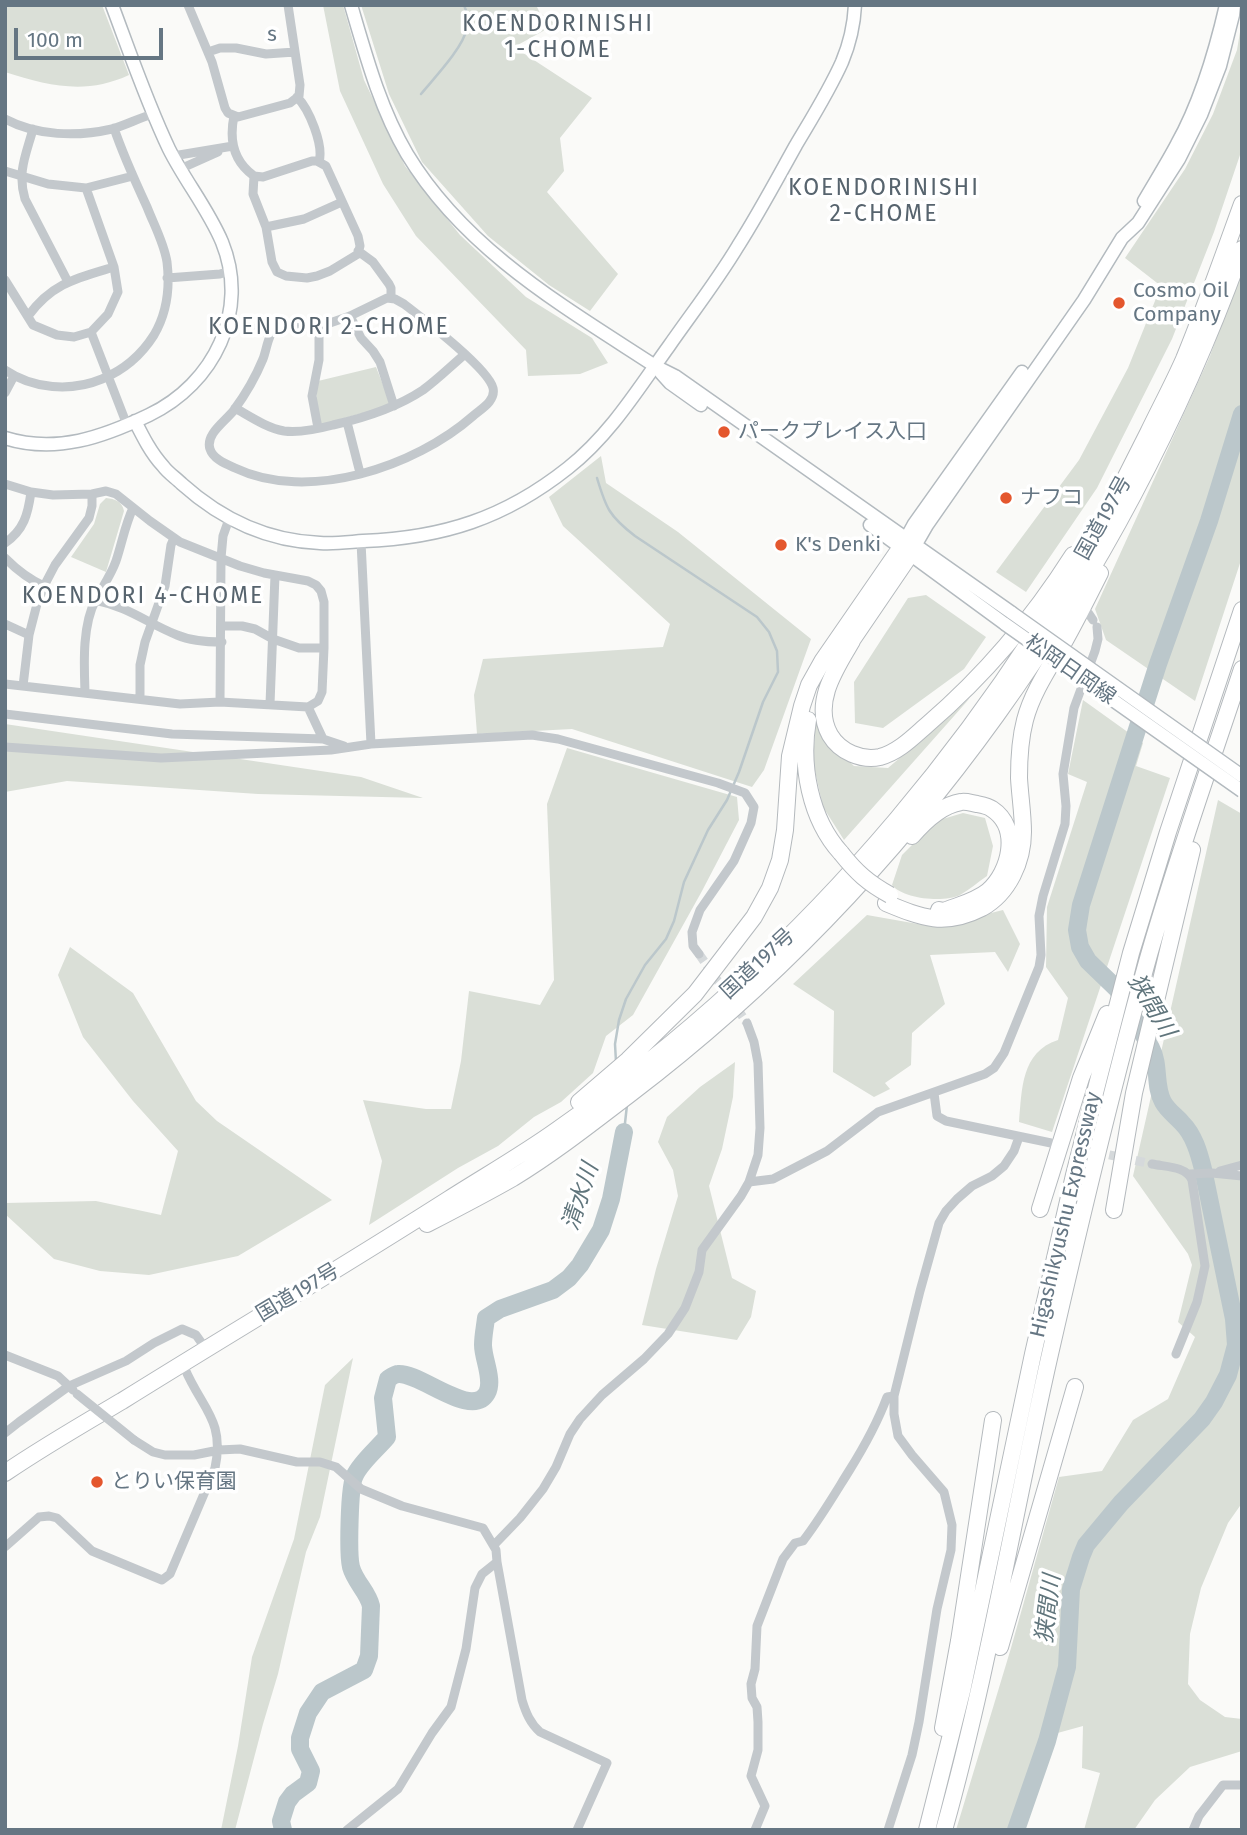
<!DOCTYPE html>
<html>
<head>
<meta charset="utf-8">
<style>
	body { margin:0 }
	#map { position:relative; width:1247px; height:1835px; overflow:hidden; background:#fafaf8; font-family:"Fira Sans",sans-serif }
	canvas { display:block }
	.frame { position:absolute; inset:0; border:7px solid #657683; pointer-events:none }
	.scale { position:absolute; left:14px; top:28px; width:149px; height:32px; box-sizing:border-box; border:4px solid #657683; border-top:0; padding-left:9px; font-size:21px; line-height:24px; white-space:nowrap; color:#657683; -webkit-text-stroke:5px #fff; paint-order:stroke }
</style>
</head>
<body>
<div id="map">
<canvas width="1247" height="1835"></canvas>
<div class="frame"></div>
<div class="scale">100 m</div>
</div>
<script>
const g = document.querySelector('canvas').getContext('2d');
g.lineJoin = 'round';
function fillPath(path, color) { g.fillStyle = color; g.fill(path, 'evenodd'); }
function stroke(path, color, width, dash) { g.strokeStyle = color; g.lineWidth = width; g.lineCap = dash ? 'butt' : 'round'; g.setLineDash(dash || []); g.stroke(path); }
function drawText(font, color, halo, rows, align = 'center') {
  g.font = font + ' "Fira Sans","Noto Sans JP",sans-serif'; g.lineWidth = 7; g.setLineDash([]); g.textBaseline = 'middle'; g.strokeStyle = halo; g.fillStyle = color; for (const [text, x, y, turn = 0] of rows) {
    g.save(); g.translate(x, y); g.rotate((+turn || 0) * Math.PI / 180); g.textAlign = isNaN(turn) ? turn : align; if (halo) g.strokeText(text, 0, 0); g.fillText(text, 0, 0); g.restore();
  }
}
fillPath(new Path2D(`
	M5 5H102L129 75C86 95 49 86 5 72Z
	M323 5H343L364 80 405 166 460 235 526 297 592 338 608 363 580 374 528 376 526 350 416 236 383 184 340 91Z
	M361 5H536L540 13 556 24 514 47 592 98 560 138 564 171 547 192 618 274 590 311 549 285 488 236 422 162 389 94Z
	M1242 20V149L1214 232 1172 339 1097 488 1026 592 996 572 1079 460 1128 368 1161 286 1125 258 1185 169 1213 114 1237 50Z
	M1242 267V557L1195 701 1106 640 1095 609 1210 356Z
	M376 367 391 405 320 425 316 400 318 381Z
	M601 456 606 483 678 532 811 639 764 770 752 787 572 729 477 734 474 695 483 659 663 647 670 624 563 526 549 497Z
	M106 498C115 499 122 501 124 511L106 572 71 557 94 524 100 504Z
	M926 595 986 637 964 669 883 728 855 723 854 682 908 598Z
	M970 698 844 840 823 807 813 762 816 717 834 747 854 766 888 768Z
	M1083 700 1143 743 1136 766 1170 778 1052 1132 1019 1122C1022 1089 1021 1052 1058 1040L1068 998 1046 967 1047 907 1087 782 1068 774Z
	M5 724 361 777 423 798 258 794 67 781 5 792Z
	M567 748 737 797 739 820 702 891 633 1015 606 1036 593 1073 561 1102 534 1117 498 1146 458 1168 369 1225 382 1161 363 1100 426 1109H451L461 1061 469 991 540 1005 554 980 547 804Z
	M1218 800 1242 814V1158L1231 1178 1242 1174V1503L1228 1523 1201 1588 1190 1634 1188 1684 1200 1700 1225 1717 1242 1719V1751L1190 1767 1155 1800 1134 1830H1084L1100 1773 1082 1768 1083 1726 1043 1737 1008 1830H956L1011 1648 1059 1477 1102 1471 1133 1420 1168 1399 1195 1337 1178 1322 1192 1265 1188 1254 1133 1176Z
	M963 813 985 818 993 846 987 876C978 882 969 890 960 895 944 903 903 899 892 885L902 855 936 821Z
	M1003 910 1020 944 1008 972 995 952 930 955 945 1004 912 1033 911 1065 885 1083 890 1089 874 1097 833 1072 834 1011 793 984 867 915 935 927Z
	M70 947 133 993 196 1101 217 1121 332 1200 238 1256 149 1275 100 1271 54 1259 5 1214V1203L96 1201 161 1215 178 1151 133 1101 83 1037 58 975Z
	M735 1062 733 1097 722 1149 709 1186 732 1278 756 1291 751 1317 737 1340 642 1325 656 1269 678 1196 673 1170 658 1142 667 1117 700 1087Z
	M353 1358 320 1517 306 1552 278 1674 263 1724 235 1830H221L238 1746 252 1657 294 1539 325 1385Z`), '#dadfd7');
stroke(new Path2D(`
	M421 94C435 77 463 48 467 28 469 20 467 12 464 5
	M597 478C606 508 609 516 635 536L757 617 769 632 777 651 778 672 763 702 739 772 727 800 708 830 684 882 674 921 666 939 645 965 626 999 619 1020 615 1044 616 1062
	M624 1132 627 1105`), '#bbc7cb', 2.5);
stroke(new Path2D(`
	M283 1830 281 1821 287 1802 293 1794 308 1783 311 1771 300 1749V1738L308 1713 322 1692 364 1670 369 1656 371 1606C368 1592 355 1582 351 1567 348 1555 349 1485 355 1475 361 1462 378 1448 387 1437L383 1398 388 1379C391 1377 395 1374 398 1374 420 1372 472 1420 487 1393 494 1380 483 1359 483 1345 483 1336 485 1327 486 1318L500 1309 553 1290 569 1278 580 1265 601 1230 611 1199 624 1132
	M1016 1830 1047 1741 1067 1667 1071 1589 1081 1557 1086 1545 1121 1503 1202 1419 1214 1402 1228 1375 1236 1345 1234 1319 1203 1169C1199 1153 1194 1135 1182 1123 1176 1116 1168 1111 1163 1102 1154 1086 1160 1065 1151 1048L1117 989 1088 961 1080 947 1077 930 1081 905 1158 664 1209 521 1242 414`), '#bbc7cb', 18);
stroke(new Path2D(`
	M699 954 747 1023
	M1096 1152 1152 1164`), '#d5d9db', 9, [9, 4.5]);
const secondary = new Path2D(`
	M351 5C366 56 380 108 407 154 465 250 563 306 655 366L675 376 1012 613
	M1144 201C1155 182 1167 163 1177 144 1201 101 1215 53 1226 5
	M661 373 670 383 701 405
	M135 421C143 437 151 453 163 466 168 473 176 478 182 484 221 519 267 541 320 543 335 544 349 542 363 541 443 538 505 518 568 468 610 435 638 389 669 346 692 313 717 281 738 246 759 213 777 179 796 145 812 118 829 91 842 62 850 43 854 25 855 5
	M5 438C56 454 103 437 149 415 214 384 250 311 222 242 208 209 185 181 169 149 147 103 130 53 112 5
	M870 525 1005 624
	M903 544 914 524 1022 372
	M912 551 927 525 1084 300 1122 238 1138 223 1179 159 1201 115 1220 66 1233 15 1234 5`);
const highway = new Path2D(`
	M852 641C836 668 812 703 830 735 840 752 862 761 880 757 899 752 914 736 928 724 985 675 1033 618 1073 555
	M846 649 910 555
	M808 720C800 765 810 819 841 853
	M912 836C924 822 942 805 961 802 966 801 971 803 977 804 982 805 988 806 992 809 1021 828 1010 872 988 891 976 901 959 905 944 911L939 910
	M886 903C922 918 945 927 982 908 1009 893 1023 861 1023 832 1023 814 1020 796 1019 778 1019 759 1020 739 1025 720 1032 693 1049 668 1063 644 1076 621 1088 597 1100 573
	M579 1102 628 1060 695 994 754 917 770 888 780 860 785 830 790 756 802 706 809 685 823 660 901 547
	M1040 1209 1081 1078 1107 1014
	M1114 1210 1134 1093 1192 850
	M427 1224C456 1209 485 1194 513 1178 554 1153 592 1123 630 1094 910 881 1123 579 1242 249
	M5 1473C43 1447 83 1424 122 1401 231 1333 341 1268 449 1199 485 1176 522 1155 557 1130 810 954 1014 709 1148 433 1160 408 1173 384 1184 359 1205 308 1223 256 1242 204
	M1000 1647 1075 1387
	M943 1728 959 1641 993 1420
	M927 1830 962 1691 1033 1354 1074 1175 1098 1081 1131 953 1168 832 1242 610
	M944 1830C988 1673 1014 1512 1050 1354 1080 1222 1111 1091 1147 962 1175 863 1210 766 1242 669`);
stroke(secondary, '#b3babf', 15);
stroke(highway, '#b4b9bd', 18);
stroke(new Path2D(`
	M188 5 212 62 225 108 228 113 238 117 290 103 299 96 300 85 288 5
	M208 52 220 48H236L266 54 295 52
	M297 97C309 109 324 145 319 162
	M234 116C229 140 233 161 254 176L263 177 312 161H317L326 166 358 236 360 246 358 254 330 271 317 276 307 278 286 276 277 272 272 262 266 227 253 194 254 176
	M5 119C37 136 77 137 112 129 126 125 139 118 153 114
	M33 129C26 155 17 172 25 199L67 280
	M173 156 233 146
	M180 169 218 152
	M5 171 48 184 86 188 133 176
	M266 227 304 219 342 202
	M358 251 373 262 389 284 391 288V298
	M167 278 220 274 230 271
	M5 280 33 325 57 335 74 337 91 332 108 314 118 292 114 267 86 188
	M28 316C52 283 77 278 114 267
	M350 316 361 338 373 351 380 362 394 406
	M227 323 244 325 271 334
	M91 332 127 425
	M5 370C33 389 71 392 102 379 124 370 142 354 154 335 167 313 170 287 167 262 164 243 154 225 147 207 135 181 123 155 114 128
	M5 393 14 376
	M235 408C251 417 267 428 284 431 300 433 318 429 333 425 364 418 396 408 423 390 438 379 451 366 464 355
	M347 422 360 473
	M318 428 312 396 319 360V328L327 324 350 316 387 298 395 299 404 304C422 318 488 368 493 388 496 401 481 409 473 416 415 467 308 503 235 468 226 464 213 459 210 449 205 434 226 421 234 410 245 395 256 376 263 359 266 351 267 342 271 334L284 327 319 328
	M5 484 31 492 53 495 92 494 106 491 116 494 150 521 180 542 240 566 264 573 308 581 316 585 321 591 324 602V648L322 692 318 701 308 707 220 702 180 704 5 684
	M361 542 371 744
	M5 543C24 530 28 514 31 492
	M5 558C17 570 28 579 44 586
	M95 600C129 607 147 623 177 635 191 641 207 642 222 642
	M1082 609 1089 614 1093 620
	M5 624 29 635
	M221 626H242L255 629 273 639 299 648H324
	M23 686 29 635 37 604 44 586 55 565 89 518 92 506V494
	M85 692C84 664 82 625 96 599 103 586 111 575 116 561 122 543 125 525 133 508
	M140 699V665L145 642 165 586 171 545 174 538
	M220 702 221 558 223 536 229 519
	M270 704 275 575
	M308 707 323 739
	M5 714 172 734 323 739 344 746
	M5 747 161 758 331 750 371 744 532 735 558 739 718 783 745 793 754 807 751 823 734 861 700 910 692 932 693 946 699 954
	M934 1093 937 1116 946 1121 1051 1143
	M1152 1164C1166 1167 1186 1166 1192 1180L1205 1266 1197 1302 1176 1354
	M1220 1171 1242 1165
	M1190 1174 1212 1173 1242 1176
	M749 1182 773 1179 827 1151 878 1112 985 1074 994 1068 1004 1053 1039 967 1041 955 1039 916 1043 896 1065 824 1066 806 1063 774 1074 708 1095 651 1098 639 1097 627
	M5 1355 58 1376 73 1390
	M5 1433 19 1422 69 1386 126 1361 154 1343 182 1329 196 1335 206 1349
	M134 1440 153 1452 165 1455H194L219 1450 240 1449 297 1462H320L336 1467 361 1489 402 1506 483 1528 496 1550 497 1562 522 1700C526 1713 530 1723 540 1732L607 1763 577 1830
	M494 1545 520 1518 543 1489 556 1467 570 1434 580 1419 602 1395 644 1359 668 1334 685 1308 699 1272 702 1250 741 1196 749 1182 758 1155 760 1128 758 1063 754 1042 747 1023
	M5 1547 39 1517 49 1516 57 1518 92 1551 162 1580 170 1574 215 1468C225 1420 202 1409 185 1369
	M347 1830 398 1789 432 1733 451 1707 466 1649 475 1588 482 1574 497 1562
	M755 1830 765 1806 751 1776 758 1750V1722L757 1707 752 1698 751 1684 755 1669 757 1626 783 1559 795 1543 803 1541C820 1519 834 1495 849 1471 864 1447 877 1424 887 1397L894 1396
	M888 1830 912 1755 919 1722 937 1609 951 1550 952 1525 944 1492 912 1455 898 1436 894 1414V1396L920 1291 939 1223 946 1211 957 1199 972 1186 992 1176 1004 1166 1014 1151 1019 1137
	M1193 1830 1199 1816 1223 1785H1242`), '#c3c8cc', 9);
stroke(secondary, '#fff', 12);
stroke(highway, '#fff', 16);
const secondaryBridge = new Path2D(`
	M1012 613 1242 776
	M1005 624 1242 791`);
const highwayBridge = new Path2D(`
	M841 853C856 872 868 883 890 895`);
stroke(secondaryBridge, '#b3babf', 15, []);
stroke(highwayBridge, '#b4b9bd', 18, []);
stroke(new Path2D(`
	M77 1394 134 1440`), '#c3c8cc', 9);
stroke(secondaryBridge, '#fff', 12);
stroke(highwayBridge, '#fff', 16);
for (const [x, y, r, color] of [
	[1119,303,7,"#e4572e"],
	[724,432,7,"#e4572e"],
	[1006,498,7,"#e4572e"],
	[781,545,7,"#e4572e"],
	[97,1482,7,"#e4572e"]
]) { const dot = new Path2D(); dot.arc(x, y, r, 0, 2 * Math.PI); g.fillStyle = color; g.fill(dot); stroke(dot, '#fff', 2.5); }
drawText('21px', '#657683', '#fff', [
	["s",272,35,1],
	["国道197号",1104,518,-61],
	["松岡日岡線",1070,670,35],
	["国道197号",758,964,-43],
	["Higashikyushu Expressway",1066,1215,-77],
	["国道197号",298,1293,-31]
]);
drawText('21px', '#657683', '#fff', [
	["Cosmo Oil",1133,291],
	["Company",1133,315],
	["パークプレイス入口",738,432],
	["ナフコ",1020,498],
	["K's Denki",795,545],
	["とりい保育園",111,1482]
], 'left');
g.letterSpacing = '2px';
drawText('23px', '#57646e', '#fff', [
	["KOENDORINISHI",558,25],
	["1-CHOME",558,51],
	["KOENDORINISHI",884,189],
	["2-CHOME",884,215],
	["KOENDORI 2-CHOME",329,328],
	["KOENDORI 4-CHOME",143,597]
]);
g.letterSpacing = '0px';
drawText('italic 23px', '#60757c', '#fff', [
	["狭間川",1151,1006,59],
	["清水川",581,1197,-72],
	["狭間川",1049,1609,-83]
]);
</script>
</body>
</html>
